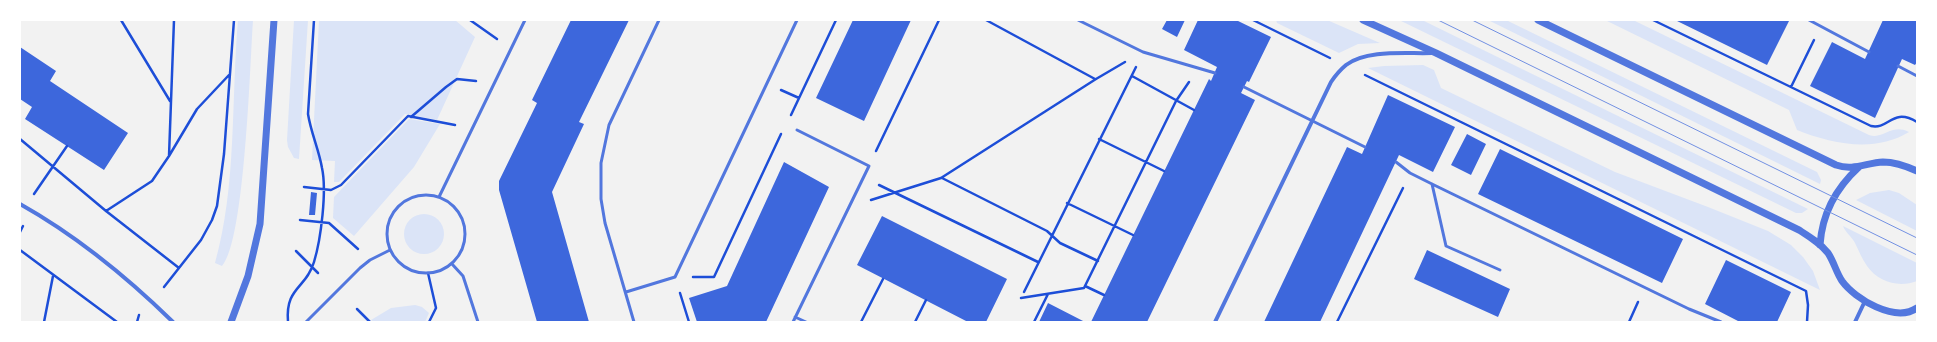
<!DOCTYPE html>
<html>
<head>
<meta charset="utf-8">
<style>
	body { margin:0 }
	#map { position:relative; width:1937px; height:342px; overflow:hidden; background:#f2f2f2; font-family:"Playfair Display",serif }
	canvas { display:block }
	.frame { position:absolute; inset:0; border:21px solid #fff; pointer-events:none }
</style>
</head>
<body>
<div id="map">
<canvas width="1937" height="342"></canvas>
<div class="frame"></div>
</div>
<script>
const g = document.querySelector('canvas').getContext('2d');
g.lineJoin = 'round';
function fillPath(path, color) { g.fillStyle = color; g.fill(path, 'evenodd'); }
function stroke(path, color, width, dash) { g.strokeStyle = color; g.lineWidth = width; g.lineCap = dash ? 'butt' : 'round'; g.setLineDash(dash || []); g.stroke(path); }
fillPath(new Path2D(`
	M238 20H253C250 63 245 241 222 266L215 263C237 185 231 100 238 20Z
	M294 20H308L299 159 294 158 288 147 287 140Z
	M319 20H455L475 37 437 120 405 114 339 182H334L335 161 312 160Z
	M1276 20H1327L1380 43 1358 44 1339 53 1277 23Z
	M1399 20H1422L1808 209 1802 213H1796Z
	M1488 20H1506L1817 172 1821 180 1820 184Z
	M1605 20H1633L1869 135C1884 140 1891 123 1909 132 1875 153 1832 144 1797 130L1789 110Z
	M1423 65 1434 70 1441 88 1615 172 1708 207 1768 231 1791 245 1803 257 1813 271 1820 290 1368 68 1384 66Z
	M409 119 440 124 414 167 354 236 333 218 334 197Z
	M1889 190 1899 193 1917 205V231L1856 200 1870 193Z
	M404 234a20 20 0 1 1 40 0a20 20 0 1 1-40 0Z
	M1843 226 1917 263V281C1899 288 1878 282 1867 266 1862 259 1859 251 1855 243 1852 237 1845 232 1843 226Z
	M415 305 422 307 429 313 425 322H374L371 320 391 308Z`), '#dbe4f7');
fillPath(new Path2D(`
	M571 20H629L579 122 584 124 552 192 589 322H537L499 190V181L537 103 532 100Z
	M853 20H911L864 121 816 98Z
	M1167 20H1185L1177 37 1162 29Z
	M1198 20H1236L1271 37 1249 82 1247 81 1241 93 1255 100 1147 322H1091L1209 79 1211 81 1217 67 1184 50Z
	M1675 20H1786L1789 21 1767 65Z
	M1883 20H1917V62L1915 65 1902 59 1875 118 1810 86 1832 42 1865 59Z
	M20 47 56 71 50 81 128 133 104 170 25 119 32 107 20 99Z
	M1388 95 1455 127 1433 172 1399 155 1320 322H1264L1347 147 1362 154Z
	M1467 134 1486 144 1471 175 1451 165Z
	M1500 149 1683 239 1662 283 1478 194Z
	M784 162 829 187 766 322H697L689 298 727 286Z
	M311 192 317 193 315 215H309Z
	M882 216 1007 279 986 322H968L857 265Z
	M1427 250 1510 289 1498 317 1414 279Z
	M1726 260 1791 292 1777 322H1737L1738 321 1705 304Z
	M1048 303 1085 322H1039Z`), '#3d67dc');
stroke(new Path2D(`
	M121 20 170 101
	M470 20 497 39
	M986 20 1095 79
	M1253 20 1330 58
	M1653 20 1871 126C1889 130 1892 107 1917 122
	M1365 75 1806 291 1808 305 1807 322
	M1132 76 1194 110
	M1791 87 1814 40
	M781 90 799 98
	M791 115 836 20
	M411 117 446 87 457 79 476 81
	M20 139 106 211 179 268
	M1099 139 1164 171
	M876 151 939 20
	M169 156 197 109 229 75
	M942 178 1047 231 1060 243 1098 261
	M879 185 1038 262
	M304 187 331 190 341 185 408 116 455 125
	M34 194 67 146
	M871 200 941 178 1096 79 1125 62
	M1067 203 1133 235
	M106 211 152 181 169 156 174 20
	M300 220 329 223 358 249
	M20 232 23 226
	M20 250 117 322
	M296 251 318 273
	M428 273 436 308 429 322
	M693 277H714L781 134
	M1085 286 1104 295
	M164 287 201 240 212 220 217 206 224 154 234 20
	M1024 292 1136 67
	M680 293 689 322
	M1021 298 1084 288 1176 101 1189 82
	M357 309 370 322
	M44 322 53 276
	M137 322 139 315
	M288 322C285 287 306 289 314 262 321 239 327 191 322 168 319 150 311 133 308 114L314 20
	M861 322 883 279
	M915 322 926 300
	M1034 322 1048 294
	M1337 322 1403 188
	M1629 322 1638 302`), '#1d4ed8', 2.5);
stroke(new Path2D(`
	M1078 20 1143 52 1215 73
	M1809 20 1869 52
	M1898 66 1917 76
	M1244 87 1365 147
	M1396 162 1410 173 1432 184 1689 309 1721 322
	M1432 184 1446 246 1500 270
	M387 234a39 39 0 1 1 78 0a39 39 0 1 1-78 0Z
	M439 197 525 20
	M452 264 463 276 478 322
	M626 292 675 277 797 20
	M795 317 806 322
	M306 322 360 268 370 260 390 250
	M634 322 605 223 601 199V163L609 125 659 20
	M793 322 869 166 797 130`), '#5277de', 3);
stroke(new Path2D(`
	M20 204C77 236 127 277 173 322
	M1215 322 1331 82C1335 76 1340 70 1346 65 1367 49 1407 54 1432 53
	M1855 322 1865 301`), '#5277de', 4);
stroke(new Path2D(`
	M1363 20 1436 53 1799 230C1810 237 1820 243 1828 253 1834 262 1836 272 1842 281 1855 299 1895 323 1917 308
	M1538 20 1836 165C1853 171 1866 163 1883 162 1895 162 1906 166 1917 171
	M1820 245C1822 214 1836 188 1859 167
	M231 322 248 276 260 224 274 20`), '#5277de', 7);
stroke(new Path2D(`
	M1438 20 1917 255
	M1472 20 1917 238`), '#7290e2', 1);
</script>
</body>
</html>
